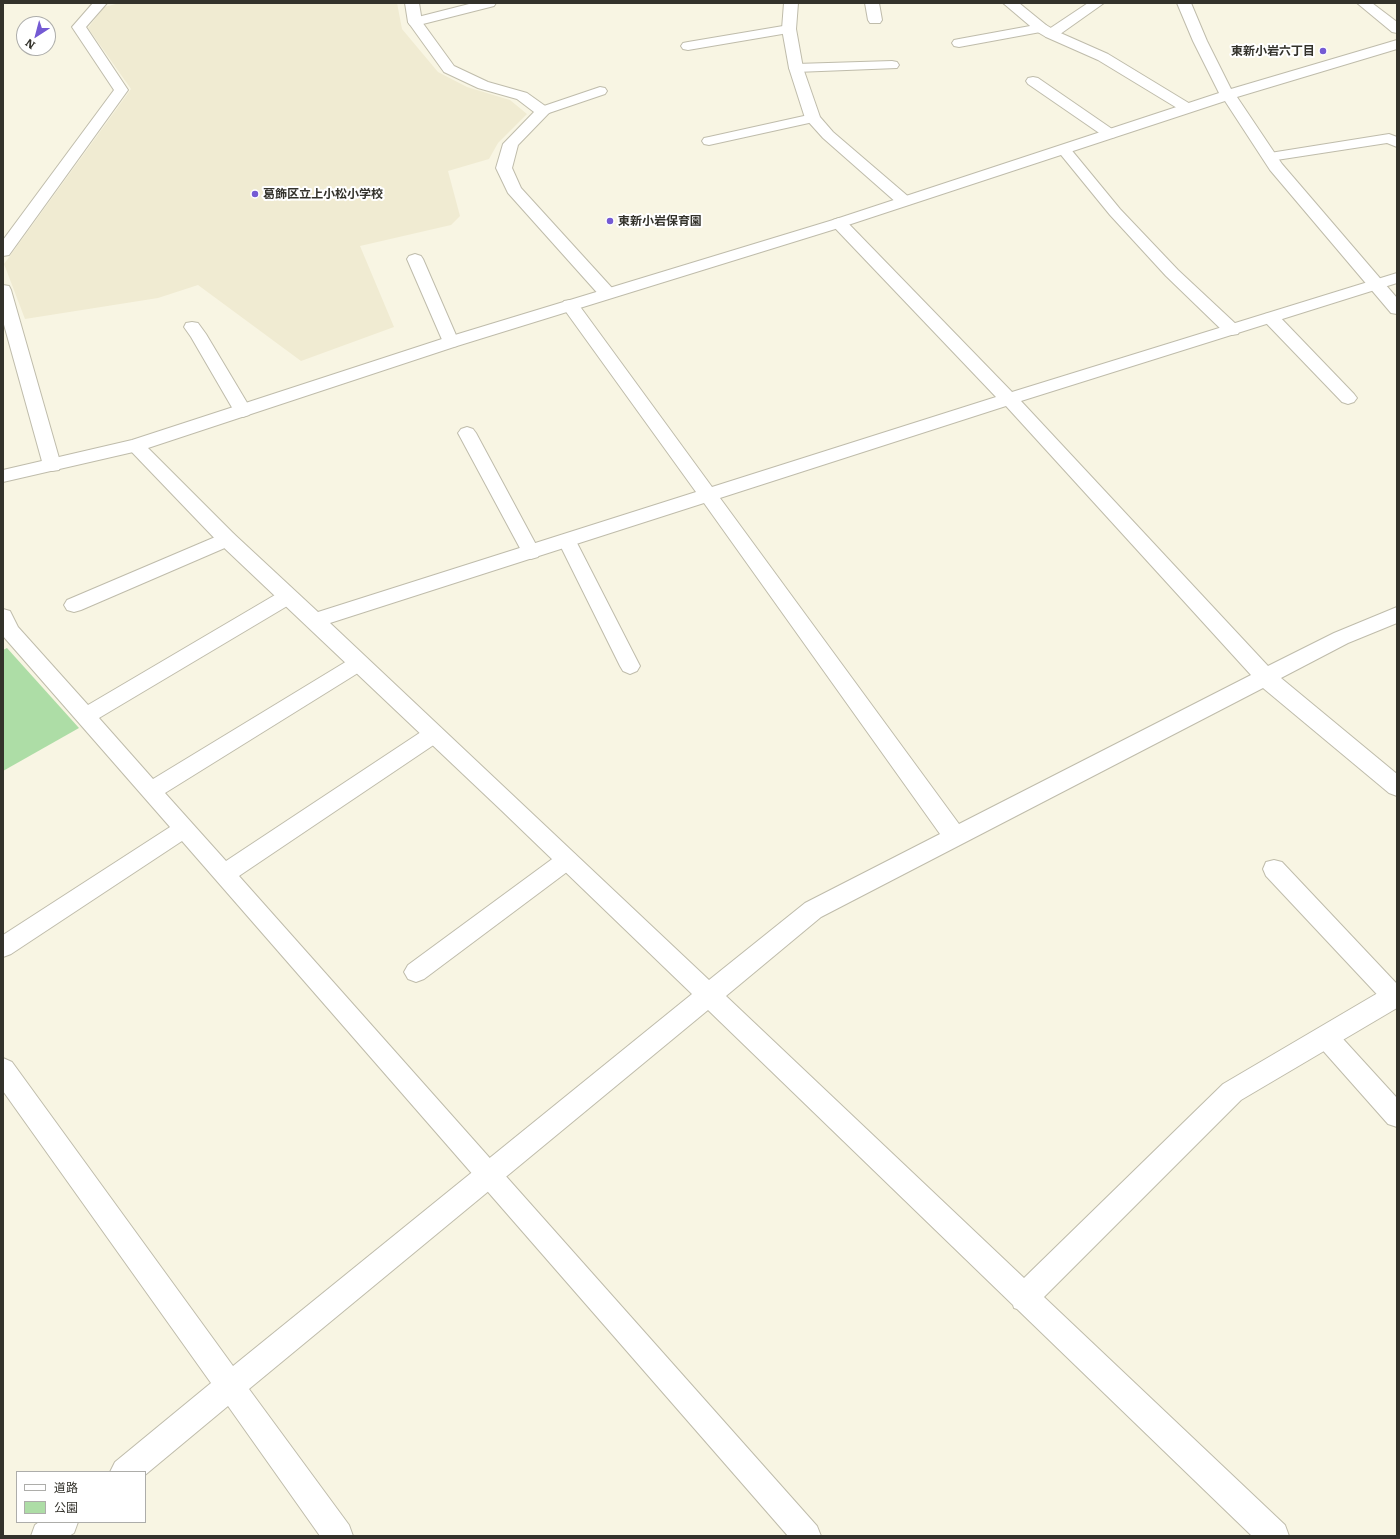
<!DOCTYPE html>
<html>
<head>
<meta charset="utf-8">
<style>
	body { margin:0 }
	#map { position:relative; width:1400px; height:1539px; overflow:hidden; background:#f8f5e3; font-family:Literata,"Noto Sans JP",serif }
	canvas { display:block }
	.frame { position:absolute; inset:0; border:4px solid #33322b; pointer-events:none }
	.legend { position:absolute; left:16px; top:1471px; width:130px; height:52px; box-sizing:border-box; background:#fff; border:1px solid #adadaa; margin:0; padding:5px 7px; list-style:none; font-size:12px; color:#33322b }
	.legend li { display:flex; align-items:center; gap:8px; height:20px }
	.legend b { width:20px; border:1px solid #adadaa }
	.north { position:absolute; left:16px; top:16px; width:40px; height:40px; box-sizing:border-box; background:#fff; border:1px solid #adadaa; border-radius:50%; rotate:216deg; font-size:11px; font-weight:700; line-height:16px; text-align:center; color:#33322b }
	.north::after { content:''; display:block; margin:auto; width:14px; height:18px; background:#745ad4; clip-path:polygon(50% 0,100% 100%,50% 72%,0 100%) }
</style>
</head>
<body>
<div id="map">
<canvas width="1400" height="1539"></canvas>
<div class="frame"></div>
<ul class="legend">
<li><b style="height:5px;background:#fff"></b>道路</li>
<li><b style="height:11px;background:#addda6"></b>公園</li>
</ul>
<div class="north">N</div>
</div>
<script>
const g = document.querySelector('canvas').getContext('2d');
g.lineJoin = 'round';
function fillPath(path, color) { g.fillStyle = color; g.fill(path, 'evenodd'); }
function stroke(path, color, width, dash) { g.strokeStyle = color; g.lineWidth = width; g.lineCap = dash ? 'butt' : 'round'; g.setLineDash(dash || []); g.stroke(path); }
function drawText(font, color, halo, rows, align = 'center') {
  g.font = font + ' Literata,"Noto Sans JP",serif'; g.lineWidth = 4; g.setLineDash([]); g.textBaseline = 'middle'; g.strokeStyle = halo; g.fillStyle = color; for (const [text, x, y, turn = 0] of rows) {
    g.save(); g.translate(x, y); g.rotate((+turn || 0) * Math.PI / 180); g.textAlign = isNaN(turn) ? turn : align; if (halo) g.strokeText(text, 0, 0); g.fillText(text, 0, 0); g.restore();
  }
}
fillPath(new Path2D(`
	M120 3H397L402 29 438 72 467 87 510 100 527 114 498 143 489 159 448 171 460 216 451 225 360 246 394 327 301 361 198 285 158 298 25 319 4 264 131 89 88 28 104 7Z`), '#f0ebd2');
fillPath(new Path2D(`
	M7 648 79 728 3 771V650Z`), '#addda6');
const service = new Path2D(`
	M473 3H496L494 6 415 26 410 25 408 22 410 19Z
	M865 3H879L882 20 880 23H870L868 20Z
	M1088 3H1104L1056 37H1046L1044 34 1046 31Z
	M1357 3H1372L1397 22V33L1392 32Z
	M1041 24 1046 25 1048 28 1046 31 959 47 954 46 952 43 954 40 959 39Z
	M789 25 794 26 796 29 794 32 688 50 683 49 681 46 683 43 688 42Z
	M892 61 897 62 899 65 897 68 796 72 791 71 789 68 791 65 796 64Z
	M1033 77 1038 78 1115 131 1117 134 1115 137 1110 138 1105 137 1028 84 1026 81 1028 78Z
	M600 87 605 88 607 91 605 94 543 115 538 114 536 111 538 108Z
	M813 114 818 115 820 118 818 121 709 145 704 144 702 141 704 138 709 137Z
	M1389 134 1397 137V147L1387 143 1270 161 1265 160 1263 157 1265 154 1270 153Z
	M1064 146 1069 147 1120 209 1178 270 1238 326 1240 330 1238 334 1232 335 1226 334 1166 276 1110 215 1057 150 1059 147Z
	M415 254 421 256 423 259 459 342 457 346 451 347 445 346 443 342 407 259 409 256Z
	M1271 313 1277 314 1354 394 1357 398 1354 402 1348 404 1342 402 1265 322 1263 318 1265 314Z
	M192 322 198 323 206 334 252 411 249 415 243 417 237 415 234 411 191 337 184 327 186 323Z
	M467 427 473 429 476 433 540 552 538 557 531 559 524 557 522 552 458 433 461 429Z
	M227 532 234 534 236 539 234 544 81 610 74 612 67 610 64 605 67 600Z
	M567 534 574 536 576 541 640 666 637 671 630 674 623 671 620 666 558 541 560 536Z
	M287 590 294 592 297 597 294 602 99 718 153 779 352 658 359 655 366 658 369 663 366 668 165 793 226 861 427 728 434 726 441 728 444 734 441 740 239 876 817 1526 821 1536H788L182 841 11 954 3 957V935L170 827 3 636V609L10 611 18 627 88 705 280 592Z
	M567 851 575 854 578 860 575 866 424 979 416 982 408 979 404 972 408 965 559 854Z
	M1274 860 1282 862 1397 984V1006L1394 1007 1386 1004 1266 876 1263 869 1266 862Z
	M1326 1026 1334 1029 1397 1098V1127L1388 1124 1318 1045 1314 1037 1318 1029Z`);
const minor = new Path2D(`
	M93 3H107L86 27 128 90 9 255 3 256V240L114 90 72 27Z
	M405 3H419L422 22 454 66 488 82 527 93 548 108 551 111 548 114 518 145 512 168 521 188 613 289 615 293 613 297 607 298 601 297 508 193 496 168 503 144 534 112 517 99 478 88 444 72 408 22Z
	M784 3H798L796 29 803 68 820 117 833 132 910 198 912 201 910 204 904 206 898 204 823 138 805 118 789 68 782 29Z
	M1003 3H1019L1046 25 1056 31 1108 54 1192 105 1194 108 1192 111 1187 112 1182 111 1098 60 1046 37 1036 31Z
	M839 218 845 220 1012 392 1397 273V283L1021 401 1268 666 1334 633 1397 607V623L1348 643 1281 678 1397 774V796L1389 793 1263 688 821 917 726 996 1024 1278 1223 1084 1388 987 1397 984V1008L1241 1100 1044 1297 1285 1525 1289 1536H1252L1017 1309 1014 1308 1013 1305 708 1010 249 1389 349 1525 353 1536H320L228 1406 145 1475V1472H110L115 1462 211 1383 3 1091V1058L12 1062 233 1366 692 994 501 810 220 544 126 446 128 442 135 440 142 442 234 534 318 612 696 492 564 309 561 305 564 301 570 300 576 301 712 487 996 397 833 226 831 223 833 220ZM1006 406 1251 675 959 824 720 498ZM704 503 940 834 805 903 709 980 330 623Z
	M3 285 9 286 11 290 61 465 59 470 52 471 45 470 43 465 3 321Z
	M39 1522H78L74 1533 69 1536H31L35 1525Z`);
const tertiary = new Path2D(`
	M1177 3H1191L1207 41 1231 89 1397 40V49L1237 97 1282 164 1397 298V314L1391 313 1270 170 1225 101 845 226 457 346 142 450 3 482V470L132 440 445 338 833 220 1219 93 1193 41Z`);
stroke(service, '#bfbcab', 2);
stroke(minor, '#bfbcab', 2);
stroke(tertiary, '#bfbcab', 2);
fillPath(service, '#fff');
fillPath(minor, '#fff');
fillPath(tertiary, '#fff');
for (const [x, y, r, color] of [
	[1323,51,4,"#745ad4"],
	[255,194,4,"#745ad4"],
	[610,221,4,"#745ad4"]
]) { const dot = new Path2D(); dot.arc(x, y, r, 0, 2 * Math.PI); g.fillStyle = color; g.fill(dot); stroke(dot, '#fff', 1.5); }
drawText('bold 12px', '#33322b', '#fff', [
	["東新小岩六丁目",1315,51,"right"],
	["葛飾区立上小松小学校",263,194],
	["東新小岩保育園",618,221]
], 'left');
</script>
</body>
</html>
